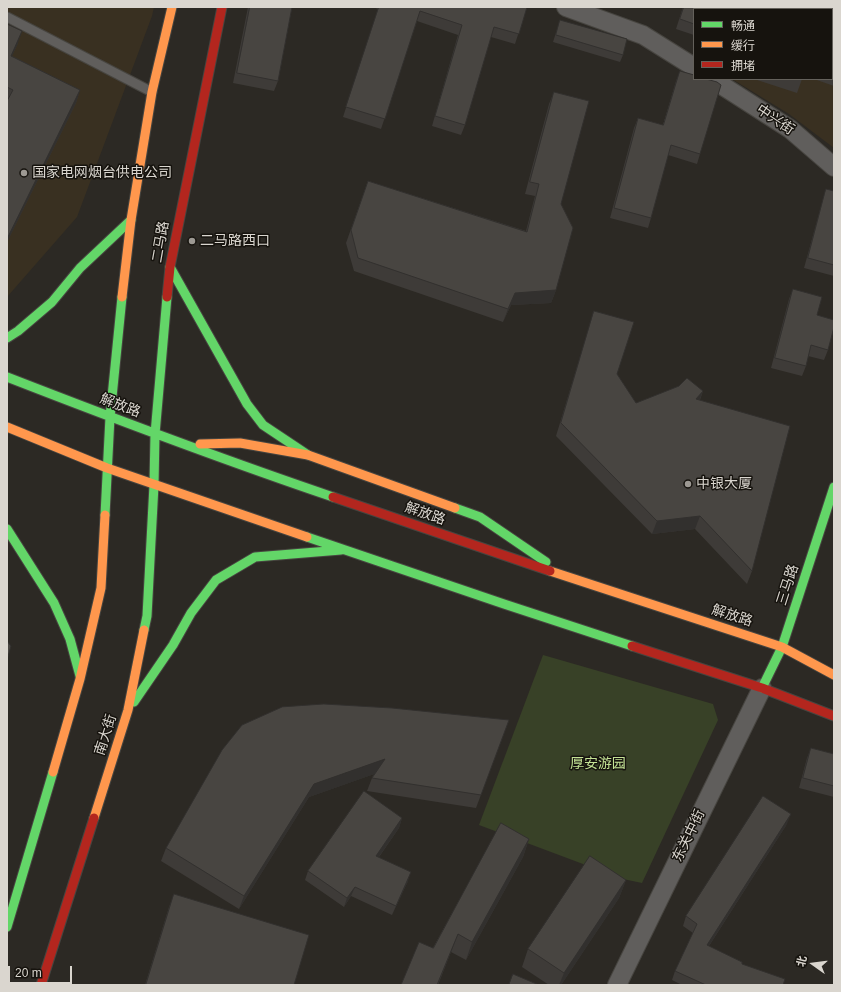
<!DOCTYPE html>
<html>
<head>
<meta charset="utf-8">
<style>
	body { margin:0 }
	#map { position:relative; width:841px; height:992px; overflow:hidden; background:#2c2924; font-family:Arial,"Noto Sans SC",sans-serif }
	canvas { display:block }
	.frame { position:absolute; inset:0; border:8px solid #dad6cf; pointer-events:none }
	.legend { position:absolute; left:693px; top:8px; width:140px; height:72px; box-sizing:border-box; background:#16130e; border:1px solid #64615b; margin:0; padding:5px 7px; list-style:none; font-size:12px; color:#dad6cf }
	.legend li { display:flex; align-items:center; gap:8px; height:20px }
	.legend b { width:20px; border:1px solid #64615b }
	.north { position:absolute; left:793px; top:944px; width:40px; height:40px; -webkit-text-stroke:3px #16130e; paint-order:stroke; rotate:284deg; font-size:11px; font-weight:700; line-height:16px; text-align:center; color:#dad6cf }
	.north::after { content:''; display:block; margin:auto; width:14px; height:18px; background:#dad6cf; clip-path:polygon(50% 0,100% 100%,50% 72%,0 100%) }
	.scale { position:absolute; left:8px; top:966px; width:64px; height:18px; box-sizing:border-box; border:2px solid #dad6cf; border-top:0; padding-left:5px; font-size:12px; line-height:14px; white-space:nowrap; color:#dad6cf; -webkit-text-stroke:3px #16130e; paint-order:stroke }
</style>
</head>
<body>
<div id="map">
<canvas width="841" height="992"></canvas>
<div class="frame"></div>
<ul class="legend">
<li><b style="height:5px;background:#63d668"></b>畅通</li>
<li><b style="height:5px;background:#ff974d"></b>缓行</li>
<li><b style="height:5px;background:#b3261e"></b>拥堵</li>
</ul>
<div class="north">北</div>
<div class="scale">20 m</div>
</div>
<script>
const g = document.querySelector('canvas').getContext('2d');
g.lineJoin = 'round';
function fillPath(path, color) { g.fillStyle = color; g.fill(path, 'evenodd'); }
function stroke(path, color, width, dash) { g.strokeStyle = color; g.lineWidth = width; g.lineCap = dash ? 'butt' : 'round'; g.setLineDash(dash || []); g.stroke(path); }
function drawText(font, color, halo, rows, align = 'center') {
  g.font = font + ' Arial,"Noto Sans SC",sans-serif'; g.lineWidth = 3; g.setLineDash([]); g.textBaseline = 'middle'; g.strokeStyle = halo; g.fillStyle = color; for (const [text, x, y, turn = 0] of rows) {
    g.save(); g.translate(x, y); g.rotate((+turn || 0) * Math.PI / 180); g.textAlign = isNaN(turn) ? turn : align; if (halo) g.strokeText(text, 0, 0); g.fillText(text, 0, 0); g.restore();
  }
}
fillPath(new Path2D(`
	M7 7H154L152 16 77 217 7 297Z
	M736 7H834V148L789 114 732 79H832V9H735Z`), '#393021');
fillPath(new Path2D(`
	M543 655 713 704 718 720 642 883 623 879 479 825Z`), '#384127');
const lane = new Path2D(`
	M7 17 152 92`);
const street = new Path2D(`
	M566 7 643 35 694 67
	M712 79 790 129 834 167
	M617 985 762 688`);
const fast = new Path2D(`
	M170 267 247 404 263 425 308 455
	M7 338 18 331 52 302 80 268 131 220
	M7 377C115 419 224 460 333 497
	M455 508 480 517 546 562
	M105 515 110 417 122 297
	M7 529 54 603 70 639 80 676
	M307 537 504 604 632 646
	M144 630 147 616 154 485 155 434 167 297
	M762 688 782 647 834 487
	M134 702 173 645 191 613 216 580 255 557 341 550
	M7 927 53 772`);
const slow = new Path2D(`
	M122 297 131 220 152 92 172 7
	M7 427 107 468 307 537
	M200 444 240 443 308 455 455 508
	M550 571 782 647 834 675
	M53 772 80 679 101 588 105 515
	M94 818 128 710 144 630`);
const jam = new Path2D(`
	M167 297 170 267 222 7
	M333 497 550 571
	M632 646 762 688 834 716
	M41 985 94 818`);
stroke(lane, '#474540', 11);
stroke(street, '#474540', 20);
stroke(fast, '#474540', 11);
stroke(slow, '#474540', 11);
stroke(jam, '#474540', 11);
stroke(lane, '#605e5c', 9);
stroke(street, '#605e5c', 18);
stroke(fast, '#63d668', 9);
stroke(slow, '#ff974d', 9);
stroke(jam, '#b3261e', 9);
fillPath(new Path2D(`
	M248 7H292L278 81 274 91 233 83Z
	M373 7H527L515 44 491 37 465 125 461 135 432 126 458 35 417 21 381 129 343 117 378 9Z
	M683 7H723L694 9V35L676 29Z
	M560 20 623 55 620 62 553 42Z
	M7 24 18 43 12 56 80 90 76 103 7 242Z
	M832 45H834V86L814 79H832Z
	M680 71 700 154 697 164 668 155 651 218 648 228 610 218 634 128 638 118 663 125 676 81Z
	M754 79H802L797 93Z
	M554 92 561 204 556 290 551 303 511 305 503 322 354 271 346 243 368 181 526 231 535 196 525 194 549 104Z
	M826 189 834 191V276L804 268 823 199Z
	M793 289 817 315 828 350 824 360 808 356 806 366 802 376 771 368 789 299Z
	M594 311 617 374 636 403 703 391 700 400 752 571 747 584 695 529 652 534 556 436 590 324Z
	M509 720 476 808 367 791 372 778 374 774 309 797 239 909 161 861 166 848Z
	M811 748 834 754V797L799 788 807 758Z
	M402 818 399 828 379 857 408 881 392 915 351 896 344 907 305 880 308 871Z
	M787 824 709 946 742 964 783 985H682L672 980 675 971 693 933 683 926 686 916Z
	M529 839 523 857 466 960 451 952 438 985H401L433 948Z
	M626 880 619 898 561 985H549L522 967 528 949Z
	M174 894 294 985H145L169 907Z`), '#3e3b38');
fillPath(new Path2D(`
	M22 31 18 43 7 67 11 56Z
	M80 90 76 103 7 242V239Z
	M556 290 551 303 511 305 503 322 508 309 515 293Z
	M703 391 698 404 696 399Z
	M700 516 695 529 652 534 657 521Z
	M385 759 380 772 309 797 239 909 244 896 314 784Z
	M791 814 787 824 703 955 707 945Z
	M402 818 399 828 373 865 376 856Z
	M529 839 523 857 466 960 472 942Z
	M411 872 408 881 392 915 396 906Z
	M626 880 619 898 561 985H559L564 973Z
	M355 887 351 896 344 907 347 898Z
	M458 934 451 952 437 985Z`), '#32302e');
const building = new Path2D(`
	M250 7H292L278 81 237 73Z
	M379 7H527L519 34 494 27 465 125 435 116 462 25 420 11 385 119 346 107Z
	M684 7H723L722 9H694V24L680 19Z
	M762 7H803V9H761Z
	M560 20 627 39 623 55 556 35Z
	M7 24 22 31 11 56 80 90 7 239V101L13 90 7 87Z
	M832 45H834V72L832 71Z
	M680 71 694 75V79H706L717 82 721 85 700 154 671 145 651 218 614 208 638 118 663 125Z
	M554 92 589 101 561 204 573 228 556 290 515 293 508 309 358 258 351 230 368 181 527 232 539 184 530 182Z
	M826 189 834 191V265L808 258Z
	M793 289 822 297 817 315 834 320V327L828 350 811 345 806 366 775 358Z
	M594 311 634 322 617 374 636 403 679 386 687 378 703 391 696 399 790 426 752 571 700 516 657 521 561 423Z
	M7 641 11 646 7 660Z
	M324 704 392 708 509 720 481 795 372 778 385 759 314 784 244 896 166 848 222 750 242 725 282 707Z
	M811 748 834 754V786L803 778Z
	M364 791 402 818 376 856 411 872 396 906 355 887 347 898 308 871Z
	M763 796 791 814 707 945 742 962V964L785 979 783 985H706L675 971 697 924 686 916Z
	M501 823 529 839 472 942 458 934 437 985H401L419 942 433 948Z
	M590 856 626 880 564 973 528 949Z
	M174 894 309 935 294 985H146Z
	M513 974 539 985H509Z`);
fillPath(building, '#484541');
stroke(building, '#32302e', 1);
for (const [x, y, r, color] of [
	[24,173,4,"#9d9993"],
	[192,241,4,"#9d9993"],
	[688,484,4,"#9d9993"]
]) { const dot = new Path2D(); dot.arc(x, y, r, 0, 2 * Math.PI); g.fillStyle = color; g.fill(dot); stroke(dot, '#16130e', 1.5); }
drawText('14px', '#dad6cf', '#16130e', [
	["中兴街",775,120,34],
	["二马路",161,242,-80],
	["解放路",120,406,21],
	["解放路",425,514,19],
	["三马路",788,585,-72],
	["解放路",732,616,18],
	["南大街",106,735,-72],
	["东关中街",689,836,-64]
]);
drawText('14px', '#dad6cf', '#16130e', [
	["国家电网烟台供电公司",32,173],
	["二马路西口",200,241],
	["中银大厦",696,484]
], 'left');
drawText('14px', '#c4e295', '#16130e', [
	["厚安游园",598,764]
]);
</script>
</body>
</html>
